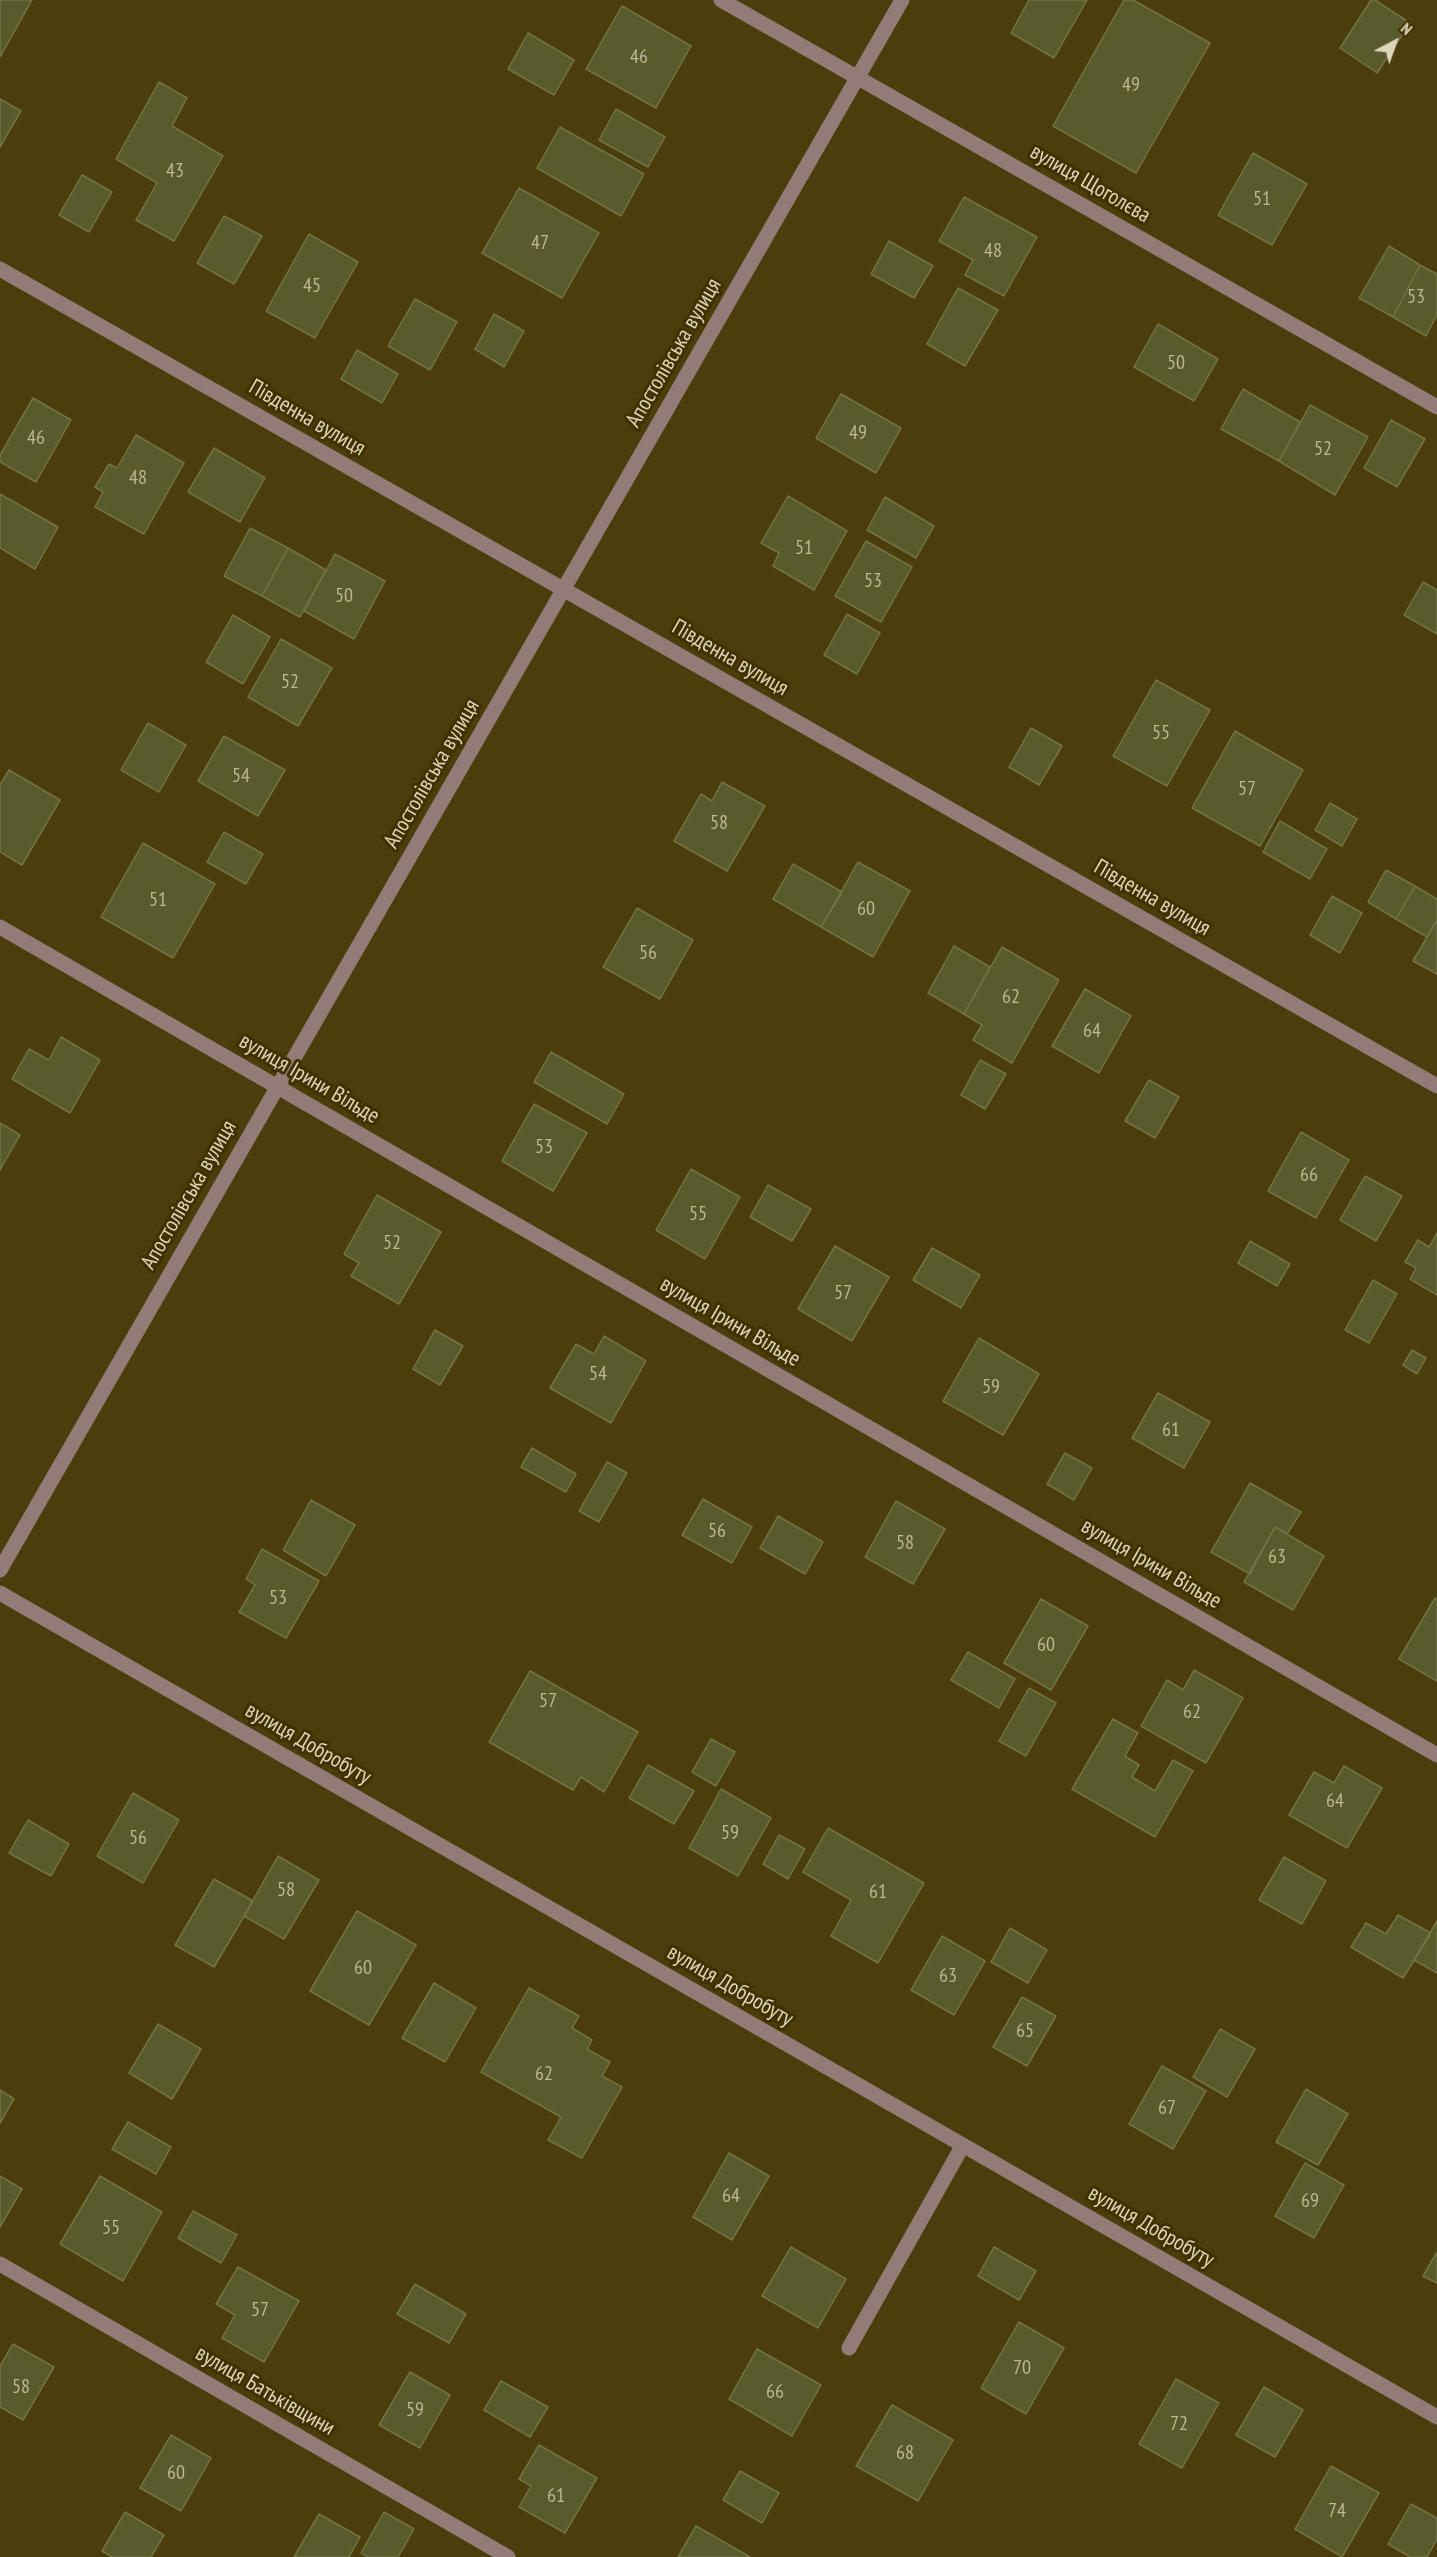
<!DOCTYPE html>
<html>
<head>
<meta charset="utf-8">
<style>
	body { margin:0 }
	#map { position:relative; width:1437px; height:2557px; overflow:hidden; background:#4c3d0c; font-family:"PT Sans Narrow",sans-serif }
	canvas { display:block }
	.north { position:absolute; left:1365px; top:12px; width:60px; height:60px; -webkit-text-stroke:4px #413200; paint-order:stroke; rotate:41deg; font-size:16px; font-weight:700; line-height:24px; text-align:center; color:#ded5bd }
	.north::after { content:''; display:block; margin:auto; width:21px; height:27px; background:#ded5bd; clip-path:polygon(50% 0,100% 100%,50% 72%,0 100%) }
</style>
</head>
<body>
<div id="map">
<canvas width="1437" height="2557"></canvas>
<div class="north">N</div>
</div>
<script>
const g = document.querySelector('canvas').getContext('2d');
g.lineJoin = 'round';
function fillPath(path, color) { g.fillStyle = color; g.fill(path, 'evenodd'); }
function stroke(path, color, width, dash) { g.strokeStyle = color; g.lineWidth = width; g.lineCap = dash ? 'butt' : 'round'; g.setLineDash(dash || []); g.stroke(path); }
function drawText(font, color, halo, rows, align = 'center') {
  g.font = font + ' "PT Sans Narrow",sans-serif'; g.lineWidth = 6; g.setLineDash([]); g.textBaseline = 'middle'; g.strokeStyle = halo; g.fillStyle = color; for (const [text, x, y, turn = 0] of rows) {
    g.save(); g.translate(x, y); g.rotate((+turn || 0) * Math.PI / 180); g.textAlign = isNaN(turn) ? turn : align; if (halo) g.strokeText(text, 0, 0); g.fillText(text, 0, 0); g.restore();
  }
}
const building = new Path2D(`
	M0 0H32L0 57Z
	M1029 0H1087L1054 58 1011 33Z
	M1124 0H1133L1210 43 1136 173 1053 126Z
	M1371 0H1375L1410 23 1377 73 1340 48Z
	M622 6 691 46 656 108 586 69Z
	M528 33 574 60 554 95 508 69Z
	M159 82 187 98 172 126 223 156 174 241 136 220 157 183 116 159Z
	M0 99 21 111 0 147Z
	M616 109 665 137 648 167 599 140Z
	M560 127 644 174 621 216 537 168Z
	M1253 153 1307 184 1272 245 1218 215Z
	M82 175 112 192 89 232 59 215Z
	M519 188 599 233 562 298 482 253Z
	M964 197 1037 237 1004 296 965 275 973 260 939 241Z
	M224 216 262 236 234 284 197 263Z
	M309 234 358 262 315 338 266 311Z
	M889 241 933 266 914 298 871 274Z
	M1389 246 1420 265 1393 317 1359 298Z
	M1420 265 1437 274V315L1426 336 1393 317Z
	M958 288 998 310 965 366 927 344Z
	M415 299 457 322 430 370 388 346Z
	M494 314 524 331 504 367 475 349Z
	M1158 324 1218 359 1194 401 1134 367Z
	M357 350 398 374 382 403 341 379Z
	M1243 389 1300 422 1279 461 1221 429Z
	M841 394 901 428 876 473 816 438Z
	M33 398 71 420 36 482 0 462V455Z
	M1310 405 1368 437 1335 495 1279 461Z
	M1391 420 1425 439 1397 487 1364 468Z
	M136 435 184 463 144 534 95 507 103 492 95 487 109 464 117 468Z
	M214 448 265 478 240 522 188 492Z
	M0 494 58 527 35 569 0 548Z
	M788 496 847 531 814 590 773 566 779 553 761 543Z
	M885 497 934 526 916 558 867 530Z
	M250 528 288 548 262 596 224 576Z
	M866 541 912 567 881 622 835 596Z
	M288 548 326 570 300 617 262 596Z
	M335 554 385 581 354 639 304 611Z
	M1423 582 1437 590V634L1404 615Z
	M847 614 880 633 857 674 824 655Z
	M233 615 270 637 243 684 206 662Z
	M281 639 332 668 298 726 248 697Z
	M1156 680 1210 710 1167 786 1113 756Z
	M148 723 186 745 159 792 121 770Z
	M1031 728 1062 746 1039 785 1009 767Z
	M1235 731 1303 770 1260 846 1192 808Z
	M224 736 285 770 258 816 198 781Z
	M9 770 60 800 22 865 0 852V785Z
	M722 782 765 806 727 871 674 841 701 794 712 801Z
	M1330 803 1357 819 1342 846 1315 830Z
	M1280 821 1327 849 1310 879 1263 852Z
	M224 832 263 854 246 884 207 862Z
	M143 843 215 884 173 958 101 917Z
	M858 862 910 891 873 957 821 927Z
	M793 864 842 892 821 927 773 899Z
	M1386 870 1415 886 1396 919 1368 902Z
	M1415 886 1437 899V920L1427 937 1396 919Z
	M1332 896 1362 913 1340 953 1310 935Z
	M637 908 693 940 660 999 603 967Z
	M1437 920V974L1413 961Z
	M954 946 990 967 964 1014 928 993Z
	M1002 947 1059 980 1012 1063 973 1040 982 1025 964 1014Z
	M1085 989 1131 1016 1099 1073 1052 1046Z
	M61 1037 100 1060 70 1113 12 1079 29 1049 49 1060Z
	M551 1052 624 1094 607 1124 534 1082Z
	M980 1060 1006 1074 985 1109 961 1095Z
	M1149 1080 1179 1097 1155 1138 1125 1121Z
	M534 1104 587 1133 553 1191 502 1161Z
	M0 1123 20 1135 0 1170Z
	M1301 1132 1349 1160 1316 1218 1268 1191Z
	M691 1169 740 1197 705 1259 656 1230Z
	M1365 1176 1402 1196 1376 1241 1340 1220Z
	M768 1185 811 1209 792 1241 750 1217Z
	M377 1195 441 1232 399 1304 351 1276 359 1263 344 1254Z
	M1437 1233V1295L1410 1279 1416 1268 1405 1262 1418 1240 1429 1247Z
	M1250 1241 1290 1264 1277 1286 1238 1263Z
	M835 1246 889 1277 852 1341 798 1309Z
	M932 1248 980 1275 961 1308 913 1280Z
	M1373 1280 1397 1294 1369 1343 1345 1330Z
	M435 1330 463 1346 440 1385 413 1369Z
	M604 1336 646 1361 611 1423 550 1388 576 1344 594 1354Z
	M979 1338 1039 1374 1003 1435 943 1401Z
	M1412 1350 1426 1358 1417 1374 1403 1365Z
	M1158 1393 1210 1422 1184 1468 1132 1438Z
	M532 1448 576 1474 566 1492 521 1467Z
	M1065 1453 1092 1468 1074 1500 1047 1484Z
	M607 1462 627 1473 599 1522 579 1511Z
	M1250 1483 1301 1512 1287 1534 1275 1527 1250 1574 1211 1552Z
	M703 1499 752 1527 732 1563 682 1535Z
	M311 1500 355 1525 326 1576 283 1550Z
	M896 1501 945 1529 913 1584 865 1557Z
	M778 1516 823 1542 805 1574 760 1548Z
	M1275 1527 1324 1556 1293 1610 1244 1582Z
	M262 1549 319 1581 286 1638 239 1612 255 1585 246 1579Z
	M1435 1598 1437 1599V1681L1399 1659Z
	M1041 1599 1088 1626 1051 1690 1004 1663Z
	M968 1652 1015 1679 999 1708 951 1680Z
	M1194 1670 1243 1698 1206 1763 1141 1726 1167 1680 1183 1690Z
	M530 1671 638 1732 604 1792 581 1777 573 1790 489 1742Z
	M1029 1688 1056 1703 1026 1756 999 1741Z
	M1113 1719 1138 1733 1125 1756 1139 1765 1132 1777 1155 1791 1173 1760 1193 1771 1155 1837 1072 1789Z
	M711 1739 735 1752 716 1786 692 1772Z
	M648 1765 694 1791 674 1824 629 1798Z
	M1344 1766 1382 1788 1347 1848 1289 1815 1314 1772 1334 1783Z
	M721 1789 771 1818 738 1876 689 1848Z
	M133 1793 179 1820 143 1883 97 1856Z
	M28 1820 69 1844 51 1876 9 1853Z
	M828 1828 924 1883 878 1963 831 1936 851 1900 803 1872Z
	M779 1835 805 1849 788 1879 763 1864Z
	M278 1856 319 1880 284 1939 244 1916Z
	M1284 1857 1326 1881 1302 1924 1259 1900Z
	M214 1879 253 1901 214 1967 175 1945Z
	M357 1911 416 1945 369 2025 310 1991Z
	M1398 1915 1431 1933 1403 1978 1351 1947 1366 1923 1386 1934Z
	M1437 1921V1973L1414 1960Z
	M1010 1928 1047 1950 1028 1983 991 1962Z
	M942 1936 985 1961 954 2015 911 1990Z
	M434 1983 476 2008 445 2062 402 2038Z
	M529 1988 579 2016 572 2028 592 2040 587 2049 610 2062 602 2076 622 2087 582 2158 548 2140 561 2117 481 2072Z
	M1022 1997 1056 2016 1027 2066 993 2047Z
	M158 2024 201 2049 172 2099 129 2073Z
	M1220 2029 1255 2049 1227 2097 1193 2077Z
	M1162 2066 1206 2091 1173 2149 1129 2124Z
	M1306 2089 1348 2114 1318 2165 1276 2142Z
	M0 2090 14 2099 0 2123Z
	M128 2122 171 2147 156 2174 112 2149Z
	M729 2153 769 2176 732 2240 693 2217Z
	M1305 2163 1344 2185 1314 2238 1275 2216Z
	M0 2176 22 2189 0 2227Z
	M100 2176 162 2212 123 2281 60 2244Z
	M193 2211 237 2235 221 2263 178 2238Z
	M791 2247 846 2279 818 2328 762 2296Z
	M994 2247 1036 2271 1019 2300 978 2276Z
	M1437 2252V2283L1423 2276Z
	M238 2267 299 2301 264 2362 222 2338 235 2315 216 2304Z
	M415 2284 466 2314 449 2343 397 2314Z
	M1019 2322 1064 2348 1026 2414 981 2388Z
	M13 2344 54 2367 23 2420 0 2407V2366Z
	M757 2349 821 2385 792 2436 729 2399Z
	M410 2372 450 2395 420 2448 379 2425Z
	M1176 2379 1219 2403 1182 2468 1139 2444Z
	M501 2381 548 2407 530 2437 484 2410Z
	M1264 2387 1303 2410 1275 2457 1236 2435Z
	M892 2405 953 2440 918 2501 856 2466Z
	M171 2435 211 2458 181 2511 140 2488Z
	M539 2445 597 2478 565 2533 519 2507 531 2486 519 2479Z
	M1331 2466 1379 2493 1342 2557 1295 2529Z
	M740 2471 779 2493 762 2523 723 2500Z
	M1411 2504 1437 2518V2539L1427 2557H1410L1388 2544Z
	M125 2512 164 2535 151 2557H112L102 2551Z
	M384 2512 414 2529 398 2557H368L361 2553Z
	M319 2514 360 2537 349 2557H294Z
	M696 2526 750 2557H678Z`);
fillPath(building, '#595b2c');
stroke(building, '#727445', 1.5);
stroke(new Path2D(`
	M721 0 1437 407
	M0 269 1437 1086
	M0 927 1437 1755
	M0 1570 902 0
	M0 1593 1437 2417
	M0 2264 508 2557
	M849 2348 963 2145`), '#937b77', 15);
drawText('20px', '#bdb699', null, [
	["46",639,57],
	["49",1131,85],
	["43",175,171],
	["51",1262,199],
	["47",540,243],
	["48",993,251],
	["45",312,286],
	["53",1416,297],
	["50",1176,363],
	["49",858,433],
	["46",36,438],
	["52",1323,449],
	["48",138,478],
	["51",804,548],
	["53",873,581],
	["50",344,596],
	["52",290,682],
	["55",1161,733],
	["54",241,776],
	["57",1247,789],
	["58",719,823],
	["51",158,900],
	["60",866,909],
	["56",648,953],
	["62",1011,997],
	["64",1092,1031],
	["53",544,1147],
	["66",1309,1175],
	["55",698,1214],
	["52",392,1243],
	["57",843,1293],
	["54",598,1374],
	["59",991,1387],
	["61",1171,1430],
	["56",717,1531],
	["58",905,1543],
	["63",1277,1557],
	["53",278,1598],
	["60",1046,1645],
	["57",548,1701],
	["62",1192,1712],
	["64",1335,1801],
	["59",730,1833],
	["56",138,1838],
	["58",286,1890],
	["61",878,1892],
	["60",363,1968],
	["63",948,1976],
	["65",1025,2031],
	["62",544,2074],
	["67",1167,2108],
	["64",731,2196],
	["69",1310,2201],
	["55",111,2228],
	["57",260,2310],
	["70",1022,2368],
	["58",21,2387],
	["66",775,2392],
	["59",415,2410],
	["72",1179,2424],
	["68",905,2453],
	["60",176,2473],
	["61",556,2496],
	["74",1337,2511]
]);
drawText('22px', '#ded5bd', '#413200', [
	["вулиця Щоголєва",1090,184,30],
	["Апостолівська вулиця",674,353,-60],
	["Південна вулиця",307,418,30],
	["Південна вулиця",730,658,30],
	["Апостолівська вулиця",432,774,-60],
	["Південна вулиця",1152,898,30],
	["вулиця Ірини Вільде",309,1079,30],
	["Апостолівська вулиця",189,1195,-60],
	["вулиця Ірини Вільде",730,1322,30],
	["вулиця Ірини Вільде",1151,1564,30],
	["вулиця Добробуту",308,1744,30],
	["вулиця Добробуту",730,1986,30],
	["вулиця Добробуту",1151,2227,30],
	["вулиця Батьківщини",265,2391,30]
]);
</script>
</body>
</html>
